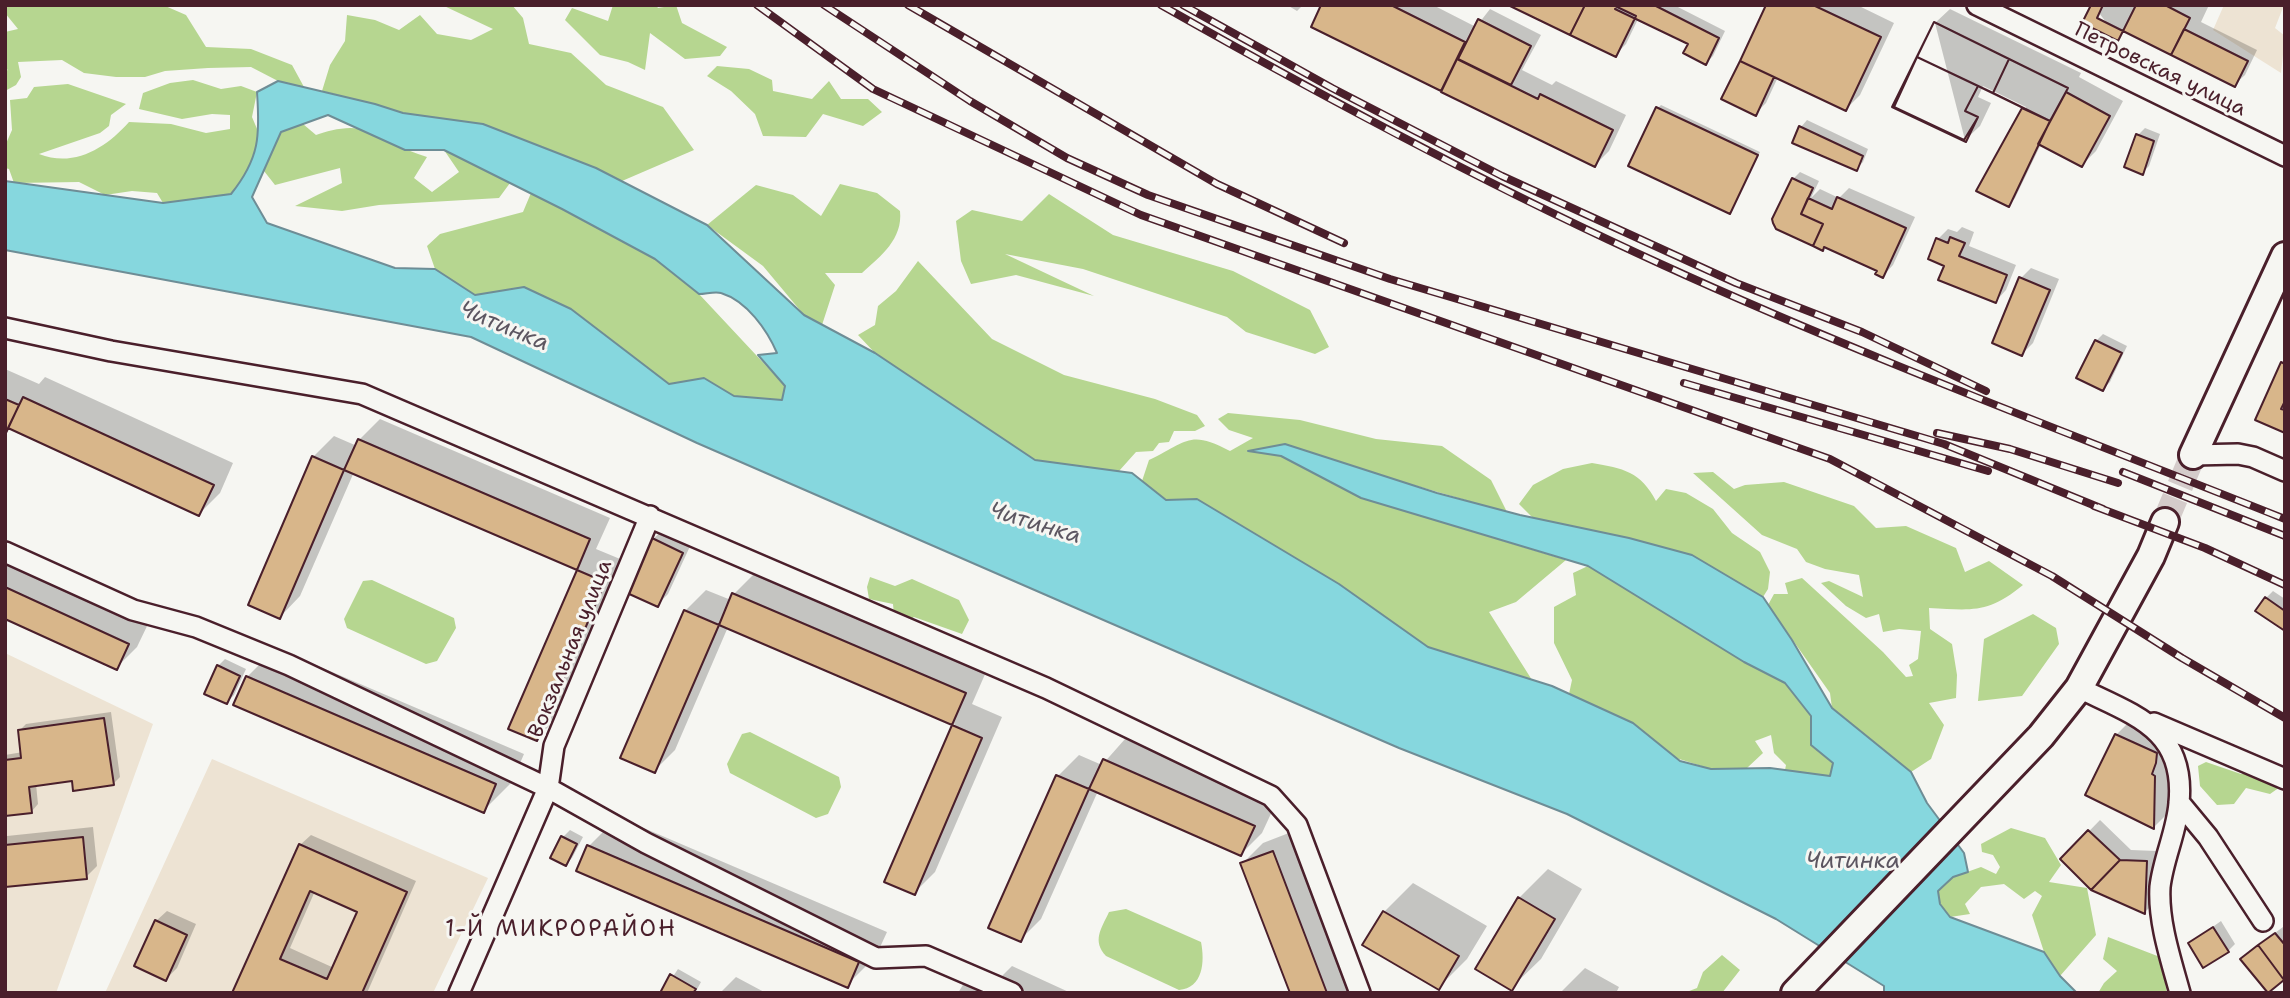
<!DOCTYPE html>
<html>
<head>
<meta charset="utf-8">
<style>
	body { margin:0 }
	#map { position:relative; width:2290px; height:998px; overflow:hidden; background:#f6f6f2; font-family:"Shantell Sans",sans-serif }
	canvas { display:block }
	.frame { position:absolute; inset:0; border:7px solid #4a1f2b; pointer-events:none }
</style>
</head>
<body>
<div id="map">
<canvas width="2290" height="998"></canvas>
<div class="frame"></div>
</div>
<script>
const g = document.querySelector('canvas').getContext('2d');
g.lineJoin = 'round';
function fillPath(path, color) { g.fillStyle = color; g.fill(path, 'evenodd'); }
function stroke(path, color, width, dash) { g.strokeStyle = color; g.lineWidth = width; g.lineCap = dash ? 'butt' : 'round'; g.setLineDash(dash || []); g.stroke(path); }
function drawText(font, color, halo, rows, align = 'center') {
  g.font = font + ' "Shantell Sans",sans-serif'; g.lineWidth = 6; g.setLineDash([]); g.textBaseline = 'middle'; g.strokeStyle = halo; g.fillStyle = color; for (const [text, x, y, turn = 0] of rows) {
    g.save(); g.translate(x, y); g.rotate((+turn || 0) * Math.PI / 180); g.textAlign = isNaN(turn) ? turn : align; if (halo) g.strokeText(text, 0, 0); g.fillText(text, 0, 0); g.restore();
  }
}
fillPath(new Path2D(`
	M2224 5H2284L2275 28 2285 36 2281 73 2213 30Z
	M5 653 153 724 56 993H5Z
	M212 759 488 878 433 993H105Z`), '#ede3d3');
fillPath(new Path2D(`
	M5 5H163L186 15 206 47 251 49 292 65 304 87 278 81 251 67 208 68 165 71 145 77H116L84 73 62 60 18 62 21 77 16 85 5 91V71L8 70 5 68V32L18 29 5 13Z
	M442 5H512L523 18 529 44 571 53 606 85 663 107 694 150 622 181 596 168 483 124 403 113 375 104 322 91 330 65 345 41 347 15 375 20 399 30 420 15 437 34 471 40 493 29Z
	M613 5H656L658 8 676 5 682 23 727 47 720 56 685 59 650 33 645 70 628 62 600 55 565 20 572 8 608 21Z
	M717 66 749 69 772 80 773 91 812 99 829 81 841 99H868L882 112 863 126 823 114 806 137 763 136 755 114 731 91 707 76Z
	M193 80 221 89 241 86 257 92 252 117 260 136 245 177 231 194 163 203 157 193 132 191 105 195 79 182 14 183 9 169 5 168V146L12 130 10 100 27 98 34 87 68 84 126 104 111 115 109 126 100 133 39 154C74 168 106 148 129 122L171 124 206 133 230 129V115L212 114 182 119 139 109 143 93 170 83Z
	M303 124 316 135C328 131 346 126 359 129 382 136 403 150 427 157L414 178 432 192 459 172 444 150 510 183 499 198 379 205 342 211 295 206 342 183 340 168 275 185 264 171 281 132Z
	M840 184 877 193 900 211C903 239 881 256 862 273H825L835 285 822 325 804 315 763 266 707 225 756 185 793 195 821 216Z
	M531 193 655 259 699 294 785 386 782 400 733 396 704 378 669 385 571 309 524 287 475 295 435 269 427 246 440 234 523 212Z
	M1049 194 1113 235 1233 271 1310 310 1329 347 1315 354 1246 332 1227 317 1083 269 1005 254 1094 296 1016 275 971 284 961 261 956 221 972 210 1022 221Z
	M918 261 992 339 1064 375 1155 399 1197 415 1205 426 1195 431H1174L1169 442 1159 443 1153 451 1136 452 1119 471 1035 460 875 353 858 335 875 325 878 306 896 291Z
	M1228 413 1300 420 1376 439 1442 446 1491 480 1507 512 1372 473 1285 444 1251 451 1281 456 1361 498 1566 560 1516 602 1489 612 1532 680 1428 647 1339 584 1197 499 1166 500 1142 481 1149 460C1187 442 1189 429 1230 451L1253 438 1229 430 1218 419Z
	M1592 463C1623 468 1641 472 1656 501L1666 489 1686 493 1713 509 1732 533 1760 552 1770 572 1768 589 1763 597 1692 555 1629 538 1533 518 1519 504 1533 485 1563 469Z
	M1713 472 1734 489 1745 485 1784 482 1854 506 1876 528 1906 526 1956 548 1965 572 1989 561 2023 585C1988 614 1972 610 1929 608L1930 629 1952 644 1957 675 1956 698 1929 703 1944 725 1931 759 1911 772 1832 708 1830 693 1768 605 1774 594H1788L1785 583 1802 578 1883 652 1906 677 1913 676 1909 665 1918 659 1921 631 1899 629 1883 632 1879 614 1866 618 1846 606 1821 583 1829 581 1863 597 1859 575 1825 569 1806 562 1797 549 1762 535 1693 473Z
	M1588 566 1744 662 1785 683 1811 716V745L1833 763 1831 776 1785 770 1786 765 1774 753 1771 735 1755 741 1763 753 1747 768 1711 769 1676 758 1633 723 1569 694 1572 680 1554 643V607L1576 595 1573 573Z
	M870 577 895 586 912 579 959 600 969 620 962 634 914 617 907 622 894 615 893 604 869 599 867 587Z
	M372 580 454 618 456 628 437 661 426 664 347 628 344 619 363 581Z
	M2033 614 2056 628 2059 644 2022 696 1978 701 1984 639Z
	M750 732 839 777 841 787 828 814 816 818 730 773 727 764 742 734Z
	M2206 762 2241 774 2252 773 2280 787 2270 794 2246 788 2234 804 2217 805 2200 786 2198 766Z
	M2011 828 2045 838 2061 865 2049 882 2087 888 2096 935 2060 976 2044 952 2032 915 2042 896 2035 891 2024 899 2004 884 1981 887 1965 904 1970 914 1950 917 1940 904 1938 891 1953 877 1981 867 1996 874 2000 867 1993 855 1982 852 1981 844Z
	M1126 909 1201 942C1205 962 1203 988 1179 990L1106 956C1092 941 1101 929 1109 912Z
	M2108 937 2160 957 2167 993H2098L2104 983 2117 971 2103 959Z
	M1722 955 1740 970 1722 993H1684L1697 988 1703 972Z`), '#b6d690');
const water = new Path2D(`
	M278 81 375 104 403 113 483 124 596 168 707 225 804 315 875 353 1035 460 1132 473 1166 500 1197 499 1339 584 1428 647 1552 686 1633 723 1680 761 1711 769 1770 768 1830 776 1833 763 1811 745V716L1785 683 1744 662 1588 566 1361 498 1281 456 1248 451 1285 444 1437 493 1520 515 1629 538 1692 555 1763 597 1792 640 1832 708 1911 772 1927 803 1964 853 1968 872 1953 877 1938 891 1940 904 1950 917 2044 952 2060 976 2077 993H1884V986L1776 919 1567 814 1399 748 1108 622 697 443 471 337 5 250V181L163 203 231 194C260 158 260 135 257 92ZM328 115 405 150H444L562 209 655 259 699 294C706 294 715 291 721 293 747 301 767 330 777 353L758 355 785 386 782 400 734 396 704 378 669 384 571 309 524 287 475 295 435 269 395 268 267 223 252 197 281 132Z`);
fillPath(water, '#86d7de');
stroke(water, '#6e8d96', 2);
fillPath(new Path2D(`
	M1287 5H1303L1297 11Z
	M1323 5H1433L1476 27 1490 9 1541 35 1522 70 1552 85 1556 81 1626 115 1609 151 1595 165 1313 26Z
	M1512 5H1674L1725 31 1713 56 1706 63 1690 43 1639 17 1626 44 1616 54Z
	M1768 5H1857L1894 23 1860 95 1846 109 1778 77 1766 103 1756 113Z
	M2093 5H2209L2201 22 2257 50 2245 75 2234 85 2126 30 2118 38Z
	M1950 9 2081 73 2079 77 2123 101 2096 151 2082 165 2041 144 2015 198 2009 205 2026 107 1983 86 1978 97 1991 103 1980 126 1965 140 1935 23Z
	M1661 105 1760 152 1730 212 1658 108Z
	M1807 120 1868 149 1863 162 1856 169 1801 127Z
	M2145 128 2160 134 2149 166 2142 173 2126 166 2138 135Z
	M1800 172 1819 181 1811 198 1820 189 1839 198 1849 188 1915 217 1893 265 1883 276 1879 270 1825 246 1793 179Z
	M1962 227 1974 232 1969 246 2016 265 2006 290 1996 301 1946 265 1938 239 1948 229 1957 232Z
	M2031 268 2059 279 2033 343 2022 354 2021 278Z
	M2103 334 2127 346 2110 382 2103 389 2096 341Z
	M5 369 39 384 45 377 233 463 220 493 199 514 10 427 5 432Z
	M380 419 610 518 596 549 625 561 557 718 536 739 510 728 579 569 354 472 300 596 280 617 313 457 334 436 357 446 359 440Z
	M664 529 692 542 668 594 657 605 653 539Z
	M5 557 149 622 137 647 116 668 5 617Z
	M755 573 986 672 972 704 1002 717 935 872 914 893 887 881 955 724 728 627 675 750 654 771 685 611 706 590 731 600 734 594Z
	M2273 591 2285 599V629L2266 598Z
	M276 648 524 754 512 782 483 811 247 677Z
	M225 659 246 669 234 695 227 702 218 666Z
	M111 712 120 777 113 784 73 779 36 784 38 804 32 811 5 815V755L23 752 19 731 26 724Z
	M2131 720 2170 739 2168 813 2154 827 2087 794 2116 735Z
	M1125 739 1275 805 1262 833 1241 854 1098 791 1041 919 1020 940 990 927 1058 776 1079 755 1102 765Z
	M618 817 887 932 876 956 847 985 589 846Z
	M2100 820 2131 850 2157 851 2155 902 2145 912 2062 859Z
	M93 827 97 866 86 877 5 885 7 836Z
	M570 830 583 837 572 858 566 864 552 858 563 837Z
	M1294 831 1356 993H1292L1242 864 1263 843Z
	M311 835 416 881 367 993H234L300 845ZM315 891 359 911 334 968 290 948Z
	M1548 869 1582 889 1541 959 1511 988 1519 898Z
	M1413 883 1487 926 1467 959 1438 988 1384 912Z
	M167 911 196 924 177 968 166 979 156 921Z
	M2221 921 2235 944 2228 951 2190 943Z
	M2283 927 2285 930V978L2267 991 2249 952Z
	M1012 966 1071 993H985Z
	M1585 968 1619 987 1616 993H1560Z
	M678 969 701 982 695 993H662Z
	M736 977 766 993H720Z
	M964 983 981 989 979 993H958Z`), '#0003');
const building = new Path2D(`
	M1321 5H1391L1465 42 1441 91 1311 27Z
	M1508 5H1585L1570 35Z
	M1585 5H1613L1636 16 1616 57 1570 35Z
	M1617 5H1654L1719 38 1706 65 1683 53 1688 44 1615 9Z
	M1766 5H1813L1881 37 1846 111 1740 61Z
	M2091 5H2136L2118 41 2082 23Z
	M2103 5H2165L2190 18 2171 55 2097 18Z
	M1478 19 1531 46 1511 85 1458 59Z
	M1934 22 2009 59 1993 93 1917 57Z
	M1934 22 2068 88 2050 121 1978 86 1965 111 1978 117 1966 142 1892 107Z
	M2184 29 2248 61 2235 87 2171 55Z
	M1917 57 1978 86 1965 111 1978 117 1964 140 1894 107Z
	M1457 59 1538 99 1540 94 1613 130 1595 167 1441 92Z
	M2009 59 2068 88 2050 121 1993 93Z
	M1740 61 1774 77 1756 116 1721 99Z
	M2066 92 2110 116 2082 167 2038 144Z
	M1656 107 1758 155 1730 214 1628 166Z
	M2022 108 2050 121 2009 207 1976 191Z
	M1799 126 1863 156 1857 171 1792 143Z
	M2136 134 2154 141 2143 175 2124 167Z
	M1792 178 1813 188 1801 214 1823 224 1813 246 1776 229 1773 223 1772 219Z
	M1837 197 1906 228 1883 278 1875 274 1877 271 1824 247 1823 251 1813 246 1823 224 1801 214 1808 198 1832 209Z
	M1950 237 1965 243 1959 256 2007 275 1996 303 1938 280 1944 266 1928 259 1936 238 1948 243Z
	M2019 277 2050 290 2022 356 1992 343Z
	M2095 340 2122 353 2103 391 2076 378Z
	M2281 362 2285 364V401L2281 409 2285 410V433L2255 420Z
	M23 397 214 485 199 516 8 428Z
	M5 399 19 405 5 435Z
	M358 439 590 539 577 570 344 470Z
	M312 456 344 470 280 619 248 605Z
	M652 538 683 553 658 607 627 593Z
	M577 570 605 582 537 741 508 729Z
	M5 587 129 644 117 670 5 619Z
	M732 593 966 693 952 725 719 625Z
	M2265 597 2285 611V631L2255 611Z
	M684 610 719 625 655 773 620 758Z
	M217 665 240 676 227 704 204 694Z
	M246 676 496 784 484 813 233 705Z
	M104 718 114 785 73 791 72 781 29 787 32 813 5 816V760L21 758 18 730Z
	M952 725 982 738 915 895 884 882Z
	M2115 734 2157 753 2156 763 2152 774 2155 776 2154 829 2085 795Z
	M1103 759 1255 826 1241 856 1089 789Z
	M1056 775 1089 789 1021 942 988 928Z
	M2088 830 2120 860 2091 890 2060 859Z
	M561 836 577 844 566 866 550 858Z
	M83 837 87 879 5 887V845Z
	M299 844 407 892 362 993H232ZM310 891 357 912 327 979 280 959Z
	M587 845 859 962 848 988 576 871Z
	M1273 851 1327 993H1290L1240 863Z
	M2120 860 2147 861 2145 914 2091 890Z
	M1518 897 1555 919 1512 991 1475 969Z
	M1383 911 1459 956 1439 990 1362 945Z
	M155 920 187 935 166 981 134 966Z
	M2213 927 2229 952 2203 968 2188 943Z
	M2275 933 2285 945 2284 980 2258 945Z
	M2258 945 2284 980 2268 993 2240 959Z
	M670 974 696 989 693 993H660Z`);
fillPath(building, '#d8b68a');
stroke(building, '#4a1f2b', 2);
stroke(new Path2D(`
	M2165 522 2193 455`), '#d4cbca', 26, [26, 13]);
const minor = new Path2D(`
	M1977 5 2285 156
	M5 328 111 351 362 394 1046 688 1271 796 1297 825 1360 993
	M2193 455 2238 454 2253 457 2285 471
	M5 552 133 610 196 627 289 665 548 788 646 843 876 958 926 956 1012 993
	M2079 688C2134 715 2186 729 2179 803 2177 831 2163 859 2160 887 2158 922 2171 960 2180 993
	M2154 723 2285 779
	M2179 802 2208 837 2263 921
	M459 993 548 788 554 746 650 516`);
const major = new Path2D(`
	M2193 455 2285 256
	M1795 993 2041 736 2079 688 2151 556 2165 522`);
stroke(minor, '#4a1f2b', 24);
stroke(major, '#4a1f2b', 32);
stroke(minor, '#f6f6f2', 19);
stroke(major, '#f6f6f2', 26);
const rail = new Path2D(`
	M757 5 873 89 1141 215 1830 459 2052 576 2182 658 2285 718
	M824 5 970 101 1067 158 1148 195 1390 279 1944 444 2103 509
	M908 5 1217 184 1344 243
	M1161 5C1325 98 1491 187 1663 265 1867 358 2077 436 2285 519
	M1183 5 1332 88 1502 176 1736 283 1862 332 1986 391
	M1684 383 1988 471
	M1937 433 2010 449 2118 483
	M2123 472 2285 536
	M2094 506 2205 548 2285 585`);
stroke(rail, '#4a1f2b', 8);
stroke(rail, '#f6f6f2', 5, [16]);
drawText('21px', '#4a1f2b', '#f6f6f2', [
	["Петровская улица",2160,70,26],
	["Вокзальная улица",571,649,-68]
]);
drawText('italic 23px', '#5c5661', '#f6f6f2', [
	["Читинка",504,327,23],
	["Читинка",1035,524,17],
	["Читинка",1853,862]
]);
g.letterSpacing = '2px';
drawText('23px', '#4a1f2b', '#f6f6f2', [
	["1-Й МИКРОРАЙОН",561,930]
]);
g.letterSpacing = '0px';
</script>
</body>
</html>
